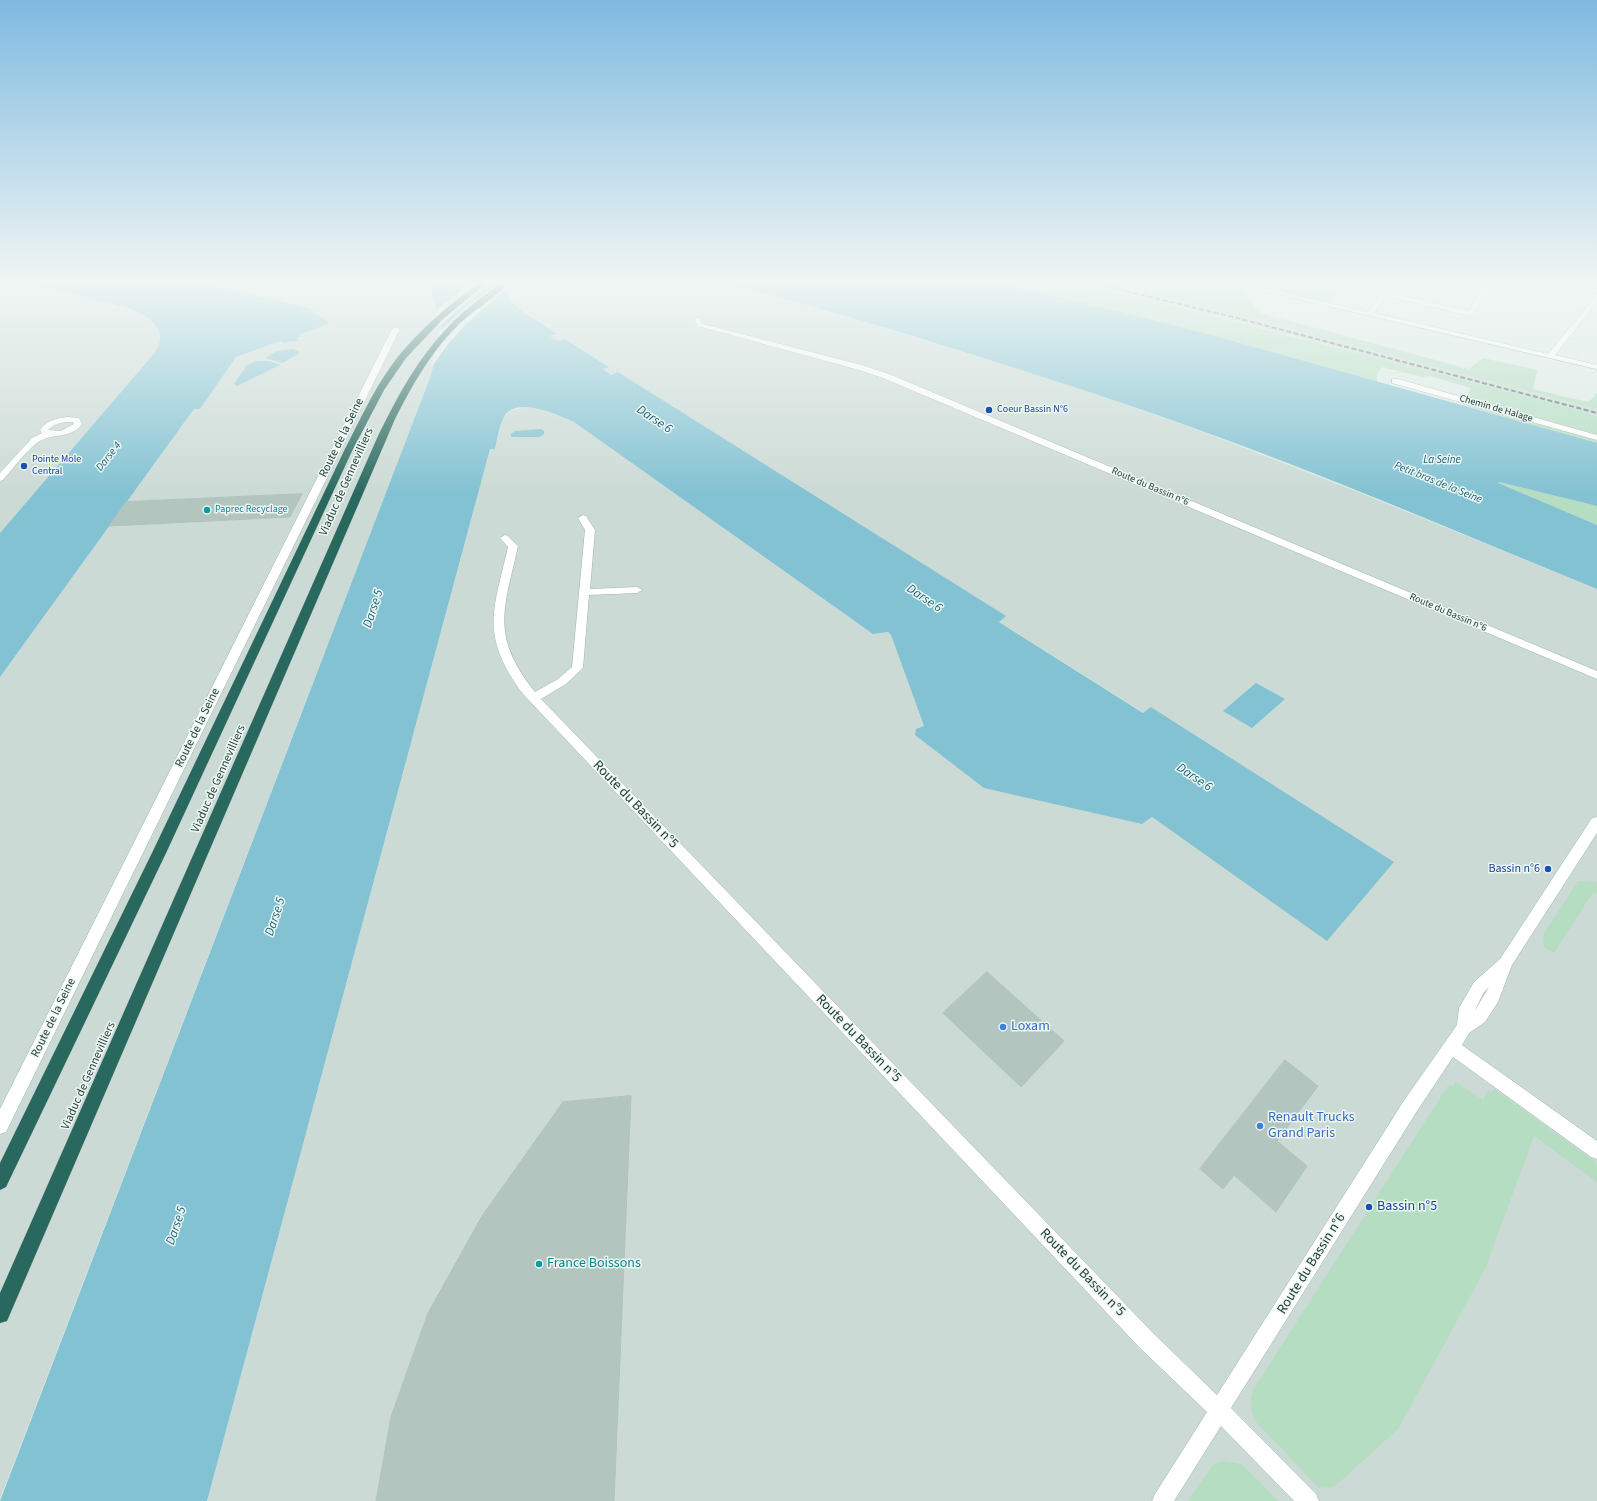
<!DOCTYPE html>
<html>
<head>
<meta charset="utf-8">
<style>
	body { margin:0 }
	canvas { display:block; background:#deebe6 }
</style>
</head>
<body>
<canvas width="1597" height="1501"></canvas>
<script>
const g = document.querySelector('canvas').getContext('2d');
g.lineJoin = 'round';
function fillPath(path, color) { g.fillStyle = color; g.fill(path, 'evenodd'); }
function stroke(path, color, width, dash) { g.strokeStyle = color; g.lineWidth = width; g.lineCap = dash ? 'butt' : 'round'; g.setLineDash(dash || []); g.stroke(path); }
function drawText(font, color, halo, rows, align = 'center') {
  g.font = font + ' "Source Sans 3",sans-serif'; g.lineWidth = 3; g.setLineDash([]); g.textBaseline = 'middle'; g.strokeStyle = halo; g.fillStyle = color; for (const [text, x, y, turn = 0] of rows) {
    g.save(); g.translate(x, y); g.rotate((+turn || 0) * Math.PI / 180); g.textAlign = isNaN(turn) ? turn : align; if (halo) g.strokeText(text, 0, 0); g.fillText(text, 0, 0); g.restore();
  }
}
fillPath(new Path2D(`
	M12 284H32L129 308 143 313 150 319 158 328 160 336 159 346 151 357 0 533V286Z
	M205 284H429L442 329 431 375 0 1499V677L194 409 200 408 236 357 281 341 284 343 290 341 294 342 298 341 295 339 299 335 330 323 311 310 313 308Z
	M504 284H725L818 308 1046 377 1193 428 1358 492 1597 589V1501H207L490 449 495 448 503 418 511 411 528 406 536 407 574 422 873 634 888 632 891 635 924 726 1152 817 1327 940 1394 862 1151 707 1144 713 998 621 1005 616 618 372 611 375 603 369 608 366 565 339 558 341 550 336 556 334 511 302Z
	M1087 284H1123L1597 407V416L1214 315Z`), '#ccdad5');
fillPath(new Path2D(`
	M1003 284H1087L1564 406 1597 416V444L1463 405 1471 388 1430 376 1423 377 1382 367 1377 374V382L1118 311Z
	M1109 284H1123L1131 286 1134 285 1131 284H1235L1232 285 1241 288 1260 313 1469 369 1483 358 1537 370 1533 389 1587 402 1592 399 1597 392V409L1266 322Z
	M1246 284H1343L1329 303Z
	M1499 482 1597 506V525L1498 484Z
	M1578 881 1597 882V894L1593 892 1554 953 1544 947 1543 935Z
	M1456 1082 1483 1100 1488 1091 1491 1093 1494 1089 1597 1163V1182L1534 1136 1485 1269 1408 1411 1399 1428 1335 1486 1327 1488 1318 1487 1257 1423C1250 1412 1249 1402 1253 1390L1449 1084 1453 1086Z
	M1223 1461 1240 1464 1254 1476 1278 1501H1188L1211 1467 1214 1464Z`), '#b5ddc2');
fillPath(new Path2D(`
	M32 284H205L314 309 311 310 330 323 299 335 301 336 296 339 299 340 294 342 290 341 284 343 281 341 236 357 200 409H194L0 677V533L151 357C153 354 157 350 158 347 167 326 144 314 129 308Z
	M429 284H504L511 302 525 313 557 334 550 336 558 341 565 339 609 367 603 369 611 375 618 372 1006 616 999 622 1143 713 1151 707 1394 862 1327 941 1152 817 1142 824 984 788 915 735 916 729 924 726 891 635 888 632 873 634 574 422C557 415 514 394 503 419 499 428 497 439 495 449H490L207 1501H0L431 375 442 329Z
	M725 284H1003L1118 311 1222 338 1597 443V506L1499 482 1498 483 1597 525V589C1462 534 1328 476 1191 427 1099 394 1006 365 913 336 851 318 788 298 725 284Z
	M293 349 299 352V354L282 363 266 358C272 351 284 350 293 349Z
	M256 361H269L280 365 237 386 234 384 247 365Z
	M541 429 544 431V434L540 437H511V434L515 431Z
	M1256 683 1285 699 1252 728 1223 711Z`), '#83c2d3');
fillPath(new Path2D(`
	M469 284H491L464 304 440 326 435 311Z
	M496 284H506L508 288 466 324 449 343 431 368 439 332 462 310Z`), '#deebe6');
const building = new Path2D(`
	M302 494 290 517 109 526 126 502Z
	M987 972 1064 1041 1021 1087 943 1013Z
	M1285 1060 1318 1086 1277 1141 1307 1166 1276 1212 1234 1175 1223 1189 1200 1169Z
	M631 1096 614 1501H376L391 1417 428 1313 482 1216 563 1102Z`);
fillPath(building, '#b3c5bf');
stroke(building, '#b0c4bd', 1);
const minor = new Path2D(`
	M1235 284H1245L1368 312 1388 284H1394L1388 293 1469 311 1482 286 1478 284H1490L1508 287 1510 288V290L1488 287 1474 314 1471 316 1386 296 1374 313 1548 354 1595 297 1597 296V302L1555 355 1597 365V369Z
	M1564 284H1574L1597 289V293Z
	M697 318 699 319 703 324 865 366 889 374 1597 671V679L883 378 859 370 698 326 694 320Z
	M396 327 400 329 6 1132 0 1134V1109L392 329Z
	M1392 379H1398L1597 435V440L1392 383Z
	M68 417 79 418 82 424C71 439 54 433 40 441 29 447 12 470 3 480L0 481V473L32 438 42 433 40 430C47 420 57 418 68 417ZM65 422H73L74 424 61 431 48 430 54 425Z
	M583 515 586 516 595 530 590 589 637 587 642 590 637 593 589 595 583 668 566 684 541 699 1154 1334 1217 1395 1405 1099 1457 1025 1459 1008 1474 982 1500 959 1592 818 1597 817V833L1512 965 1498 1002 1485 1022 1469 1033 1462 1045 1597 1141V1159L1591 1157 1453 1057 1417 1111 1231 1408 1316 1494 1319 1501H1294L1221 1426 1174 1501H1152L1155 1494 1207 1412 1140 1348 523 694C480 635 493 612 508 547L500 538 505 535 508 536 518 546C504 610 490 635 535 692L558 679 572 667 585 530 578 518ZM1489 987 1474 1012 1484 992Z`);
const highway = new Path2D(`
	M478 284H485L443 319 406 358 384 390 352 451 166 853 6 1187 0 1190V1163L152 853 344 451C361 418 377 382 401 353 423 327 450 304 478 284Z
	M500 284H507C494 299 475 309 460 323 432 350 412 385 395 419L7 1321 0 1323V1293L378 436C397 397 418 358 448 327 464 310 482 297 500 284Z`);
stroke(minor, '#a1b3ad', 1);
stroke(highway, '#c0c8c6', 1);
fillPath(minor, '#fff');
fillPath(highway, '#29685f');
stroke(new Path2D(`
	M1097 284 1237 318 1597 413`), '#597771', 2, [5, 2.5]);
const sky = g.createLinearGradient(0, 0, 0, 494);
sky.addColorStop(0, '#7fbae0');
sky.addColorStop(0.57, '#f0f6f4');
sky.addColorStop(1, '#f0f6f400');
g.fillStyle = sky;
g.fillRect(0, 0, 1597, 494);
for (const [x, y, r, color] of [
	[989,410,4,"#1a4fb4"],
	[24,466,4,"#1a4fb4"],
	[207,510,4,"#0f9aa8"],
	[1548,869,4,"#1a4fb4"],
	[1003,1027,4,"#3f7fe0"],
	[1260,1126,4,"#3f7fe0"],
	[1369,1207,4,"#1a4fb4"],
	[539,1264,4,"#0f9aa8"]
]) { const dot = new Path2D(); dot.arc(x, y, r, 0, 2 * Math.PI); g.fillStyle = color; g.fill(dot); stroke(dot, '#eef7f3', 1.5); }
drawText('10px', '#1f3b35', '#eef7f3', [
	["Chemin de Halage",1496,409,16],
	["Route du Bassin n°6",1150,487,23],
	["Route du Bassin n°6",1448,613,23]
]);
drawText('10px', '#164399', '#eef7f3', [
	["Coeur Bassin N°6",997,410],
	["Pointe Mole",32,460],
	["Central",32,472]
], 'left');
drawText('10px', '#0d838f', '#eef7f3', [
	["Paprec Recyclage",215,510]
], 'left');
drawText('italic 11px', '#176379', '#eef7f3', [
	["Darse 4",109,457,-52],
	["La Seine",1442,461],
	["Petit bras de la Seine",1438,483,22]
]);
drawText('12px', '#1f3b35', '#eef7f3', [
	["Route de la Seine",342,438,-64],
	["Viaduc de Gennevilliers",347,482,-66],
	["Route de la Seine",198,728,-64],
	["Viaduc de Gennevilliers",219,779,-66],
	["Route de la Seine",54,1018,-64],
	["Viaduc de Gennevilliers",89,1076,-66]
]);
drawText('12px', '#164399', '#eef7f3', [
	["Bassin n°6",1540,869]
], 'right');
drawText('italic 13px', '#176379', '#eef7f3', [
	["Darse 6",654,420,34],
	["Darse 6",924,599,34],
	["Darse 5",374,609,-72],
	["Darse 6",1194,778,34],
	["Darse 5",276,917,-72],
	["Darse 5",177,1226,-72]
]);
drawText('14px', '#1f3b35', '#eef7f3', [
	["Route du Bassin n°5",635,805,46],
	["Route du Bassin n°5",858,1039,46],
	["Route du Bassin n°6",1312,1264,-58],
	["Route du Bassin n°5",1082,1273,46]
]);
drawText('14px', '#366cbe', '#eef7f3', [
	["Loxam",1011,1027],
	["Renault Trucks",1268,1118],
	["Grand Paris",1268,1134]
], 'left');
drawText('14px', '#164399', '#eef7f3', [
	["Bassin n°5",1377,1207]
], 'left');
drawText('14px', '#0d838f', '#eef7f3', [
	["France Boissons",547,1264]
], 'left');
</script>
</body>
</html>
